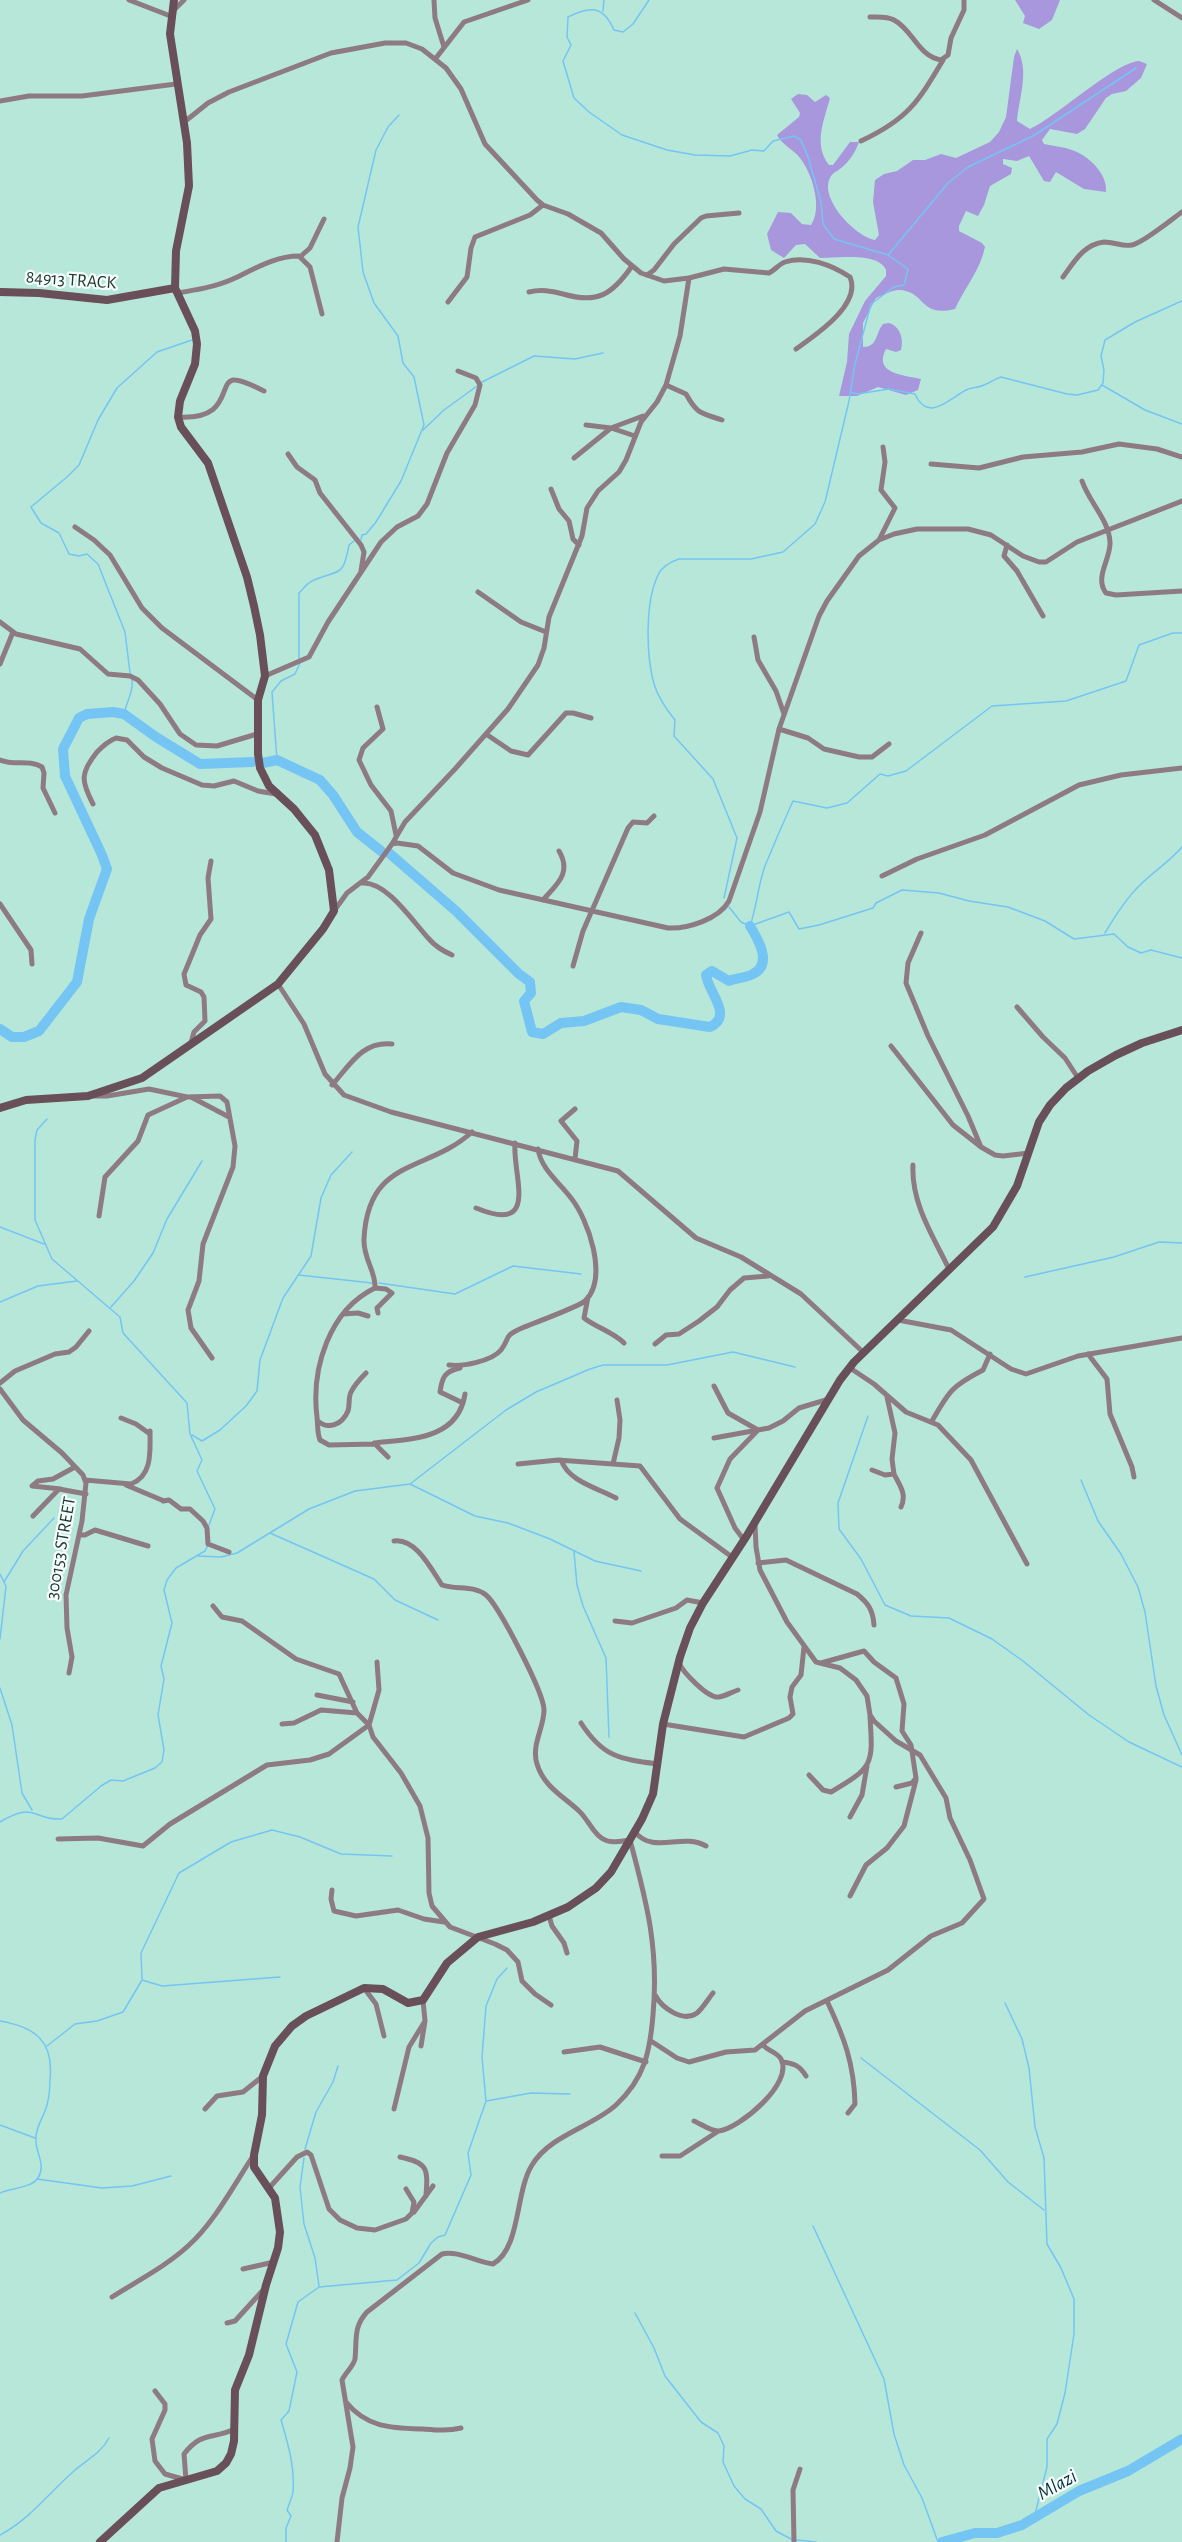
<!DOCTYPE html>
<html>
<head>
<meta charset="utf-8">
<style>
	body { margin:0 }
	canvas { display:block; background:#b6e7d9 }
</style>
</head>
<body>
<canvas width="1182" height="2542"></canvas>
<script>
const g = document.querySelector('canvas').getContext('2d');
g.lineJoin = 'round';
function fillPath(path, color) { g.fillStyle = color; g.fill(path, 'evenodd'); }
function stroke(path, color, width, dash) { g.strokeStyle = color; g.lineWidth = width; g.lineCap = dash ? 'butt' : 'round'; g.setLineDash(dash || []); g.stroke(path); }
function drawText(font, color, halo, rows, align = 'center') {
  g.font = font + ' "Alegreya Sans",sans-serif'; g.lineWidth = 4.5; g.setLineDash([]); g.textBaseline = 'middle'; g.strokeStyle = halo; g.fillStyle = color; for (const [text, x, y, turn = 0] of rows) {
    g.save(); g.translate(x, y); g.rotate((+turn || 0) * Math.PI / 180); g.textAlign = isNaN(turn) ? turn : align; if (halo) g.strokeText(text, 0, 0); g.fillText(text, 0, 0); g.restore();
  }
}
fillPath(new Path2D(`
	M1015 0H1060L1052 20 1039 29 1023 23 1025 16Z
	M1017 49C1030 70 1019 98 1017 121L1030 129C1059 115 1114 63 1139 61L1147 64 1141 78 1126 91 1112 94 1106 98 1085 129 1077 134 1050 129 1042 140 1044 144C1053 146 1064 147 1072 150 1089 156 1108 174 1106 192L1084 189 1056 172 1050 182 1044 181 1029 156 1017 161 1003 159V164L1012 168 1011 174 990 186 984 205 978 216 966 211 959 226V231L982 243 985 247C980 271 965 287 955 309 919 318 926 291 899 290 892 290 883 295 876 298L863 323V347C878 347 875 334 883 324L889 323C900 326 904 339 901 350L896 352 886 349C873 374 904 375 921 379L918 390 906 395 878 387 857 396H839L847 362 849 334 865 301 886 276V270C879 252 837 258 820 258L805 244 796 245 784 258 771 250 767 234 778 212 791 213 802 224 811 225C823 208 812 173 800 158 793 149 782 145 777 135L799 117 800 113 791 99 798 94 807 95 815 102 826 95 830 98C824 121 813 144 829 165H833L850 142H859C855 153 849 162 840 169 836 172 832 173 830 178 819 199 856 237 875 240L879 235 873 202 875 180 884 174 897 171 913 160H925L941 154 956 158 990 142 999 132 1006 117 1014 57Z`), '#a997de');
stroke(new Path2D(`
	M649 0 633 24 623 32 614 30C603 5 590 6 568 17L567 37 571 45 563 61 574 98 589 112 622 135 667 150 695 155 730 156 752 150 764 151 773 141 794 136 801 140 808 157 821 202 823 224 834 239 888 255 908 269 904 285 894 287 871 304 855 364 849 401 825 502 815 524 783 552 751 559H679C670 562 662 566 658 575 645 602 646 655 654 684 658 697 666 709 675 720L674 736 713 779 737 838 724 898
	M603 11 604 0
	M888 255 948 183 968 167 1033 136 1136 68
	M482 382 534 356 575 359 603 353
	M1102 385 1145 410 1182 424
	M850 392 857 394 889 389 915 394C928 423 949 399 966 390 972 387 978 388 984 385 990 383 994 379 1001 377L1067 394 1077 395 1098 390 1103 383 1104 370 1101 356 1105 340 1135 322 1182 301
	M423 430 444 410 477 386
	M361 540 362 535 366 534 376 522 401 481 424 425 414 377 403 363 398 336 374 303 363 272 358 227 376 150 388 127 399 115
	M299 659V593C303 589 308 582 314 580 340 569 343 578 349 545L354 541
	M130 673 125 632 98 564 87 554 79 556 69 554 59 533 41 523 31 507 67 477 79 465 98 420 117 388 157 352 192 340
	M124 714C126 703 134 691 132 680
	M277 760 272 692 281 681 295 674 300 663
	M729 907 741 922 750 926 789 912 799 929 819 925 873 908 876 903 902 890 939 893 969 901 1008 907 1045 921 1074 939 1114 934 1128 947 1141 953 1151 950 1182 958
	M750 926C757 906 758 885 765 866 774 844 783 823 793 801L827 808 847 803 880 774 888 776 906 771 992 706 1066 701 1126 681 1139 645 1173 633H1182
	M1105 933C1115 916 1125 900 1139 886 1153 872 1169 862 1182 847
	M47 1119 37 1130 35 1140V1220L52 1259 120 1317 123 1333 187 1403 190 1434 202 1460 197 1471 215 1509 209 1525
	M0 1227 44 1244
	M299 1275 372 1283
	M1025 1277 1114 1257 1159 1242 1182 1243
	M379 1283 455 1294 513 1266 581 1274
	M0 1302 38 1286 77 1281
	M111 1307 134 1281 153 1253 167 1219 202 1161
	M868 1416 838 1503 839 1529 861 1559 885 1605 911 1616 949 1618 992 1639 1023 1661 1089 1715 1129 1742 1182 1767
	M192 1435 202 1441 220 1430 246 1406 257 1391 260 1360 283 1298 311 1256 321 1198 331 1175 352 1152
	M1081 1480 1098 1521 1121 1554 1138 1587 1145 1612 1156 1686 1164 1715 1182 1755
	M410 1484 475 1516 508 1523 550 1539 595 1561 641 1571
	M270 1533 374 1579 395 1600 438 1620
	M574 1552 577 1585 583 1606 606 1658 609 1737
	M198 1556 221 1557 237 1553 309 1509 355 1491 410 1484 506 1410 536 1392 590 1369 603 1365H667L733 1352 795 1367
	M0 1574 6 1586 0 1639
	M4 1582 23 1551 54 1518
	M0 1688 12 1725 22 1793 32 1810
	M0 1822C36 1800 33 1821 62 1819L101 1786 111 1780 123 1781 155 1768 162 1762 164 1750 158 1715 164 1679 161 1666 172 1623 164 1590 167 1580 176 1568 205 1551 208 1545
	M142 1980 162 1986 280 1977
	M1005 2003 1022 2039 1029 2068 1035 2127 1044 2158 1047 2244 1061 2268 1074 2299V2334L1065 2393 1057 2424 1047 2439V2467L1034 2518
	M0 2021C35 2027 54 2041 50 2079 50 2090 49 2101 45 2111 42 2119 36 2128 36 2137 34 2151 47 2164 38 2178 31 2188 12 2188 0 2193
	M47 2046 75 2024 97 2021 123 2012 142 1980 141 1953 179 1873 231 1842 272 1830 300 1837 341 1854 392 1856
	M861 2058 980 2150 1008 2182 1044 2210
	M486 2101 531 2093 570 2094
	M0 2125 35 2138
	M305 2149 316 2112 333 2082 338 2066
	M304 2158 300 2187 304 2224 315 2258 319 2286
	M37 2179 102 2188 132 2186 171 2176
	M813 2226 884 2379 894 2434 904 2465 922 2498 938 2542
	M635 2313 654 2348 665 2376 701 2422 718 2433 724 2446 723 2462 734 2486 745 2499 761 2509 776 2531 791 2539
	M0 2535C30 2519 50 2492 75 2470 88 2459 101 2453 109 2438
	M797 2540 816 2542
	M286 2542V2528L291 2516 287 2510C289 2504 292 2498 293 2492 295 2466 288 2444 281 2420L289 2411 297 2372 286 2344 298 2302 319 2287 397 2280 419 2263 431 2243 438 2237 445 2235 471 2175 468 2153 486 2101 482 2057 486 2006 497 1979 507 1968`), '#75c5f4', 1.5);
stroke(new Path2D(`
	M263 763 277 760 320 780 333 795 357 832 381 851
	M389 853 456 911 519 974 530 982 531 993 524 1001 532 1032 543 1034 561 1023 584 1021 621 1007 641 1010 658 1019 710 1027C734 1016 708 992 706 975L712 971 729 981C736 978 746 978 753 974 773 964 758 939 750 926
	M0 1029 12 1037H24L39 1031 77 982 89 919 107 869 102 855 65 776 63 749 79 718 87 714 113 712 124 714 156 737 200 764 252 762
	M942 2542 975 2533H997L1022 2525 1079 2491 1128 2471 1182 2439`), '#75c5f4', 10);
stroke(new Path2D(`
	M129 0 173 17 174 10 184 0
	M434 0 435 18 444 47
	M1154 0 1182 18
	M870 17C877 17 887 16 894 20 913 30 918 56 941 60L948 55 951 38 964 10V0
	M436 58 464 22 528 0
	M0 101 29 96H82L176 84
	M183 123 208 103 229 92 331 53 385 43H406L422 49 446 68 461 89 485 144 537 200 543 205 568 214 601 233 624 259 641 273 664 281 689 278 680 336 666 385 657 402 641 422 626 460 619 472 598 491 587 508 582 536 549 617 544 648 538 665 508 709 455 769 405 822 392 844 368 877 347 893 334 911
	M861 141C908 119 918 102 943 60
	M301 256 310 248 324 219
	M647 275 654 270 674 244 701 218 706 216 739 213
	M1063 277C1074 262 1084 244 1104 242 1114 242 1123 247 1132 245 1143 243 1172 219 1182 212
	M689 278 724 269 769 273C775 270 779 264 785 262 806 255 832 265 850 277 862 305 814 336 796 349
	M529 292C541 289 551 291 563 294 597 304 612 295 632 266
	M177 293C196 290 215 287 233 279 254 269 275 256 299 256L310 267 322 314
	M448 302 467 277 471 248 475 237 530 215 543 205
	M666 385 686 394C697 414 701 413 722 420
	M178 417C232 420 218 383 233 380 242 379 255 387 264 391
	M586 425 611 428 635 436
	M288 454 297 467 315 480 320 493 361 545 364 552 361 571
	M574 458 611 428 643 416
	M931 464 979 468 1023 457 1082 452 1119 444 1157 449 1182 457
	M1082 481C1089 502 1109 520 1110 542 1111 559 1094 577 1106 593L1116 595 1182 591
	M551 489 559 509 569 521 573 539 579 545
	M75 527 94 540 110 555 142 608 162 628 258 700
	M879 540 895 508 881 490 885 462 883 447
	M1007 545 1004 556 1017 571 1043 616
	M478 592 521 622 546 632
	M0 622 16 634 80 649 108 674 130 676 138 680 160 704 180 734 196 745 217 746 257 734
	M754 637 758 660 776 691 784 714
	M0 664 13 632
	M265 676 309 657 328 622 381 542 397 527 418 516 427 504 447 453 475 405 480 385 476 378 458 371
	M377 707 383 729 363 748 359 760 371 785 391 811 396 835
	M779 729 808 738 824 749 859 757H872L889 744
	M486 734 511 751 528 755 566 713H573L591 718
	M0 760C14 766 29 759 42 767L44 773 43 788 55 813
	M93 804C81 781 80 773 97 752 103 746 108 741 116 738L127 740 144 757 162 768 202 785 214 786 234 781 258 791 276 794
	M392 844 397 843 418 846 453 873 499 890 668 928C688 929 719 919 729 901L760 812 779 729 819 616 827 601 859 556 879 540 894 534 917 529H968L991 535 1023 556 1039 562H1046L1077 542 1182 501
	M882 876 917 859 985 835 1079 785 1121 775 1182 768
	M362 883C387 881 413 922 429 939 435 946 443 951 452 955
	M543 900C557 884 572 873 559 851
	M0 904 31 950 32 964
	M921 933 908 963 906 983 928 1036 968 1116 981 1147
	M573 966 583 931 628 828 633 822 647 823 654 816
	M278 984 304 1024 325 1074 344 1095 391 1112 618 1171 696 1238 741 1257 801 1294 864 1353
	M1017 1007 1043 1037 1065 1058 1078 1078
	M191 1043 194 1032 205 1021 204 997 201 992 186 985 184 974 189 962 200 935 211 919 208 878 211 861
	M891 1046 953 1125 981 1147 995 1155 1003 1156 1029 1153
	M332 1085C350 1065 362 1041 392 1044
	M91 1096H107L149 1089 187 1097 220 1096 227 1102 235 1146 233 1167 203 1244 199 1281 188 1310 191 1328 212 1358
	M191 1097 229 1117
	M575 1109 561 1121 577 1141 575 1159
	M913 1165C911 1203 933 1236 949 1269
	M476 1208C541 1235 512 1175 515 1143
	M99 1216 105 1177 138 1141 148 1115 187 1097
	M375 1288 386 1289 392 1293 377 1308 378 1313
	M588 1297 584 1318C597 1328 613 1332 624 1343
	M343 1314 358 1313 368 1316
	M898 1320 951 1330 1011 1369 1026 1374 1078 1356 1182 1338
	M655 1344 666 1335 679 1334 699 1321 717 1307 730 1290 744 1278 768 1276
	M1088 1354 1107 1379 1110 1414 1132 1467 1134 1477
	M449 1365C462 1367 492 1361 501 1350 511 1337 502 1337 522 1328 534 1323 578 1307 585 1301 609 1278 588 1219 571 1198 559 1182 541 1169 538 1149
	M460 1368C445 1371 442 1377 440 1392L463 1403
	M850 1368 874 1384 906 1412 938 1425 971 1460 1027 1564
	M0 1383 15 1371 55 1354 69 1352 76 1347 89 1331
	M714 1386 728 1413 758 1430 730 1459 717 1488 735 1528 744 1540
	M0 1389 23 1420 62 1453 83 1475 86 1483 82 1521 66 1595 67 1628 72 1657 69 1673
	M121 1418 136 1424 150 1434
	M318 1421C328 1430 342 1425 348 1411 350 1405 348 1398 351 1392 355 1384 360 1379 366 1373
	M932 1421C949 1391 952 1386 983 1370L990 1354
	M714 1438 769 1428 783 1421 799 1408 829 1399
	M374 1443C410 1439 458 1440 465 1394
	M388 1457 375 1444 329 1445 320 1440C317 1433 318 1425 317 1417 311 1369 329 1310 375 1288 376 1271 363 1259 364 1239 368 1157 427 1173 472 1132
	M561 1460C569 1482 598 1488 616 1498
	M518 1464 558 1460 640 1466 680 1519 732 1557
	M613 1464 619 1438 620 1420 617 1400
	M872 1470 885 1475 894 1474 892 1459 895 1433 887 1397
	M894 1474C900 1486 907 1494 901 1507
	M85 1480 131 1484C153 1476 150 1450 150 1431
	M126 1485 164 1501
	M61 1489 32 1486 38 1481 53 1479 75 1467
	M163 1501 169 1500 181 1509H190L203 1521 207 1528 208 1544 229 1552
	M33 1516 59 1489 86 1494
	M79 1535H85L95 1530 148 1546
	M758 1563 786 1560 857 1594C868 1603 873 1610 874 1625
	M213 1606 222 1617 242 1621 296 1659 339 1674 357 1713 369 1725
	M615 1621 632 1623 676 1608 687 1600 703 1603
	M679 1663C683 1672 708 1699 719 1697 725 1696 732 1692 738 1690
	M821 1663 864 1651 874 1662 896 1678 904 1704 902 1731 911 1745 916 1778 912 1783 896 1787
	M317 1695 353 1702
	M581 1723C603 1757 619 1759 658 1764
	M282 1724 294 1723 321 1710 357 1713
	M663 1724 744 1737 789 1718 793 1714 790 1697 792 1687 801 1675 804 1647
	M369 1725 379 1690 377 1662
	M809 1775 823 1790 831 1792C874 1767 873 1764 870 1717
	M850 1817 862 1795 867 1766
	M635 1832C654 1855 682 1832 706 1846
	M58 1839 98 1838 143 1846 170 1824 267 1765 310 1760 329 1754 369 1725 373 1737 401 1773 420 1806 428 1838 429 1893 432 1906 450 1927 495 1944 507 1950 518 1962 522 1981 535 1994 551 2005
	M332 1890 331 1899 334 1911 356 1916 398 1910 424 1919 444 1922
	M850 1896 866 1865 887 1848 904 1826 916 1780
	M549 1916 552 1926 564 1943 567 1953
	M364 1988 376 2004 384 2036
	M655 1995C662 2008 683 2023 697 2013 703 2008 708 1999 713 1993
	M827 2001C844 2037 854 2063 855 2104L848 2113
	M651 2041 677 2058 689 2062 726 2052 755 2050 805 2011 888 1970 931 1936 962 1923 984 1899 970 1860 950 1818 946 1798 920 1755 896 1741 874 1721 870 1715 867 1696 856 1680 840 1668 816 1662 787 1622 760 1570 756 1547 755 1523
	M421 2046 425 2021 423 2000
	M564 2052 600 2047 646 2062
	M782 2062C794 2063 800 2066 806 2076
	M205 2109 217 2096 243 2092 263 2076
	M394 2109 409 2047 425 2021
	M694 2121C701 2124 712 2132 719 2131 740 2128 794 2083 781 2059 777 2052 768 2051 763 2045
	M662 2156H680L717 2132
	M400 2157C428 2163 428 2168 426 2196
	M269 2188 297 2157 307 2152 311 2155 329 2209 340 2220 357 2228 375 2230 406 2219 412 2213 414 2202 406 2189
	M414 2212 433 2186
	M243 2269 274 2262
	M112 2297C137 2281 165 2267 188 2246 214 2223 234 2185 253 2156
	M227 2323 235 2321 265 2288
	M155 2391 165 2404V2410L152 2439 155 2461 165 2474 186 2480
	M346 2402C367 2428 392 2428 423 2429 437 2430 448 2431 461 2428
	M186 2480 184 2454C202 2431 211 2440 235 2429
	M337 2542 342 2498 350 2468 353 2447 342 2380C346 2372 353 2367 355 2359 357 2340 353 2327 367 2312L442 2254C457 2250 477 2262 493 2264 521 2248 515 2192 532 2165 550 2135 592 2127 616 2105 645 2078 650 2051 653 2015 659 1949 647 1903 630 1840 621 1841 611 1844 603 1839 593 1834 588 1819 579 1811 563 1796 544 1787 537 1764 531 1745 544 1728 544 1710 544 1693 499 1606 486 1595 474 1585 456 1590 442 1585 431 1569 416 1538 394 1541
	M794 2542 793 2490 800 2469`), '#8e7b82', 5);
stroke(new Path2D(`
	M0 292 39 293 107 300 175 288
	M0 1108 26 1100 88 1096 142 1078 278 984 323 929 334 911 329 870 315 835 294 809 269 786 260 768 258 754V700L265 676 260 635 254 606 247 577 208 463 181 427 178 417 180 401 195 364 197 344 195 331 175 288 176 251 189 186 187 143 170 34 174 0
	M100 2542 159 2488 217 2471 226 2463 231 2454 234 2441 235 2390 249 2355 266 2285 278 2248 280 2232 275 2198 254 2167V2155L262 2115 263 2076 275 2046 292 2026 306 2016 364 1988 383 1989 408 2003 423 2000 447 1963 478 1937 533 1922 568 1907 596 1888 611 1872 642 1819 653 1794 663 1724 680 1657 690 1628 703 1603 746 1537 840 1380 854 1362 993 1227 1017 1186 1039 1122 1050 1105 1066 1088 1088 1071 1116 1055 1142 1043 1182 1030`), '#694f58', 8);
drawText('18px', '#243833', '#f5fefb', [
	["84913 TRACK",71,280,4],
	["300153 STREET",61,1548,-80]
]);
drawText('italic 20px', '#072d3f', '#f5fefb', [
	["Mlazi",1057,2485,-29]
]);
</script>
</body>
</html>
